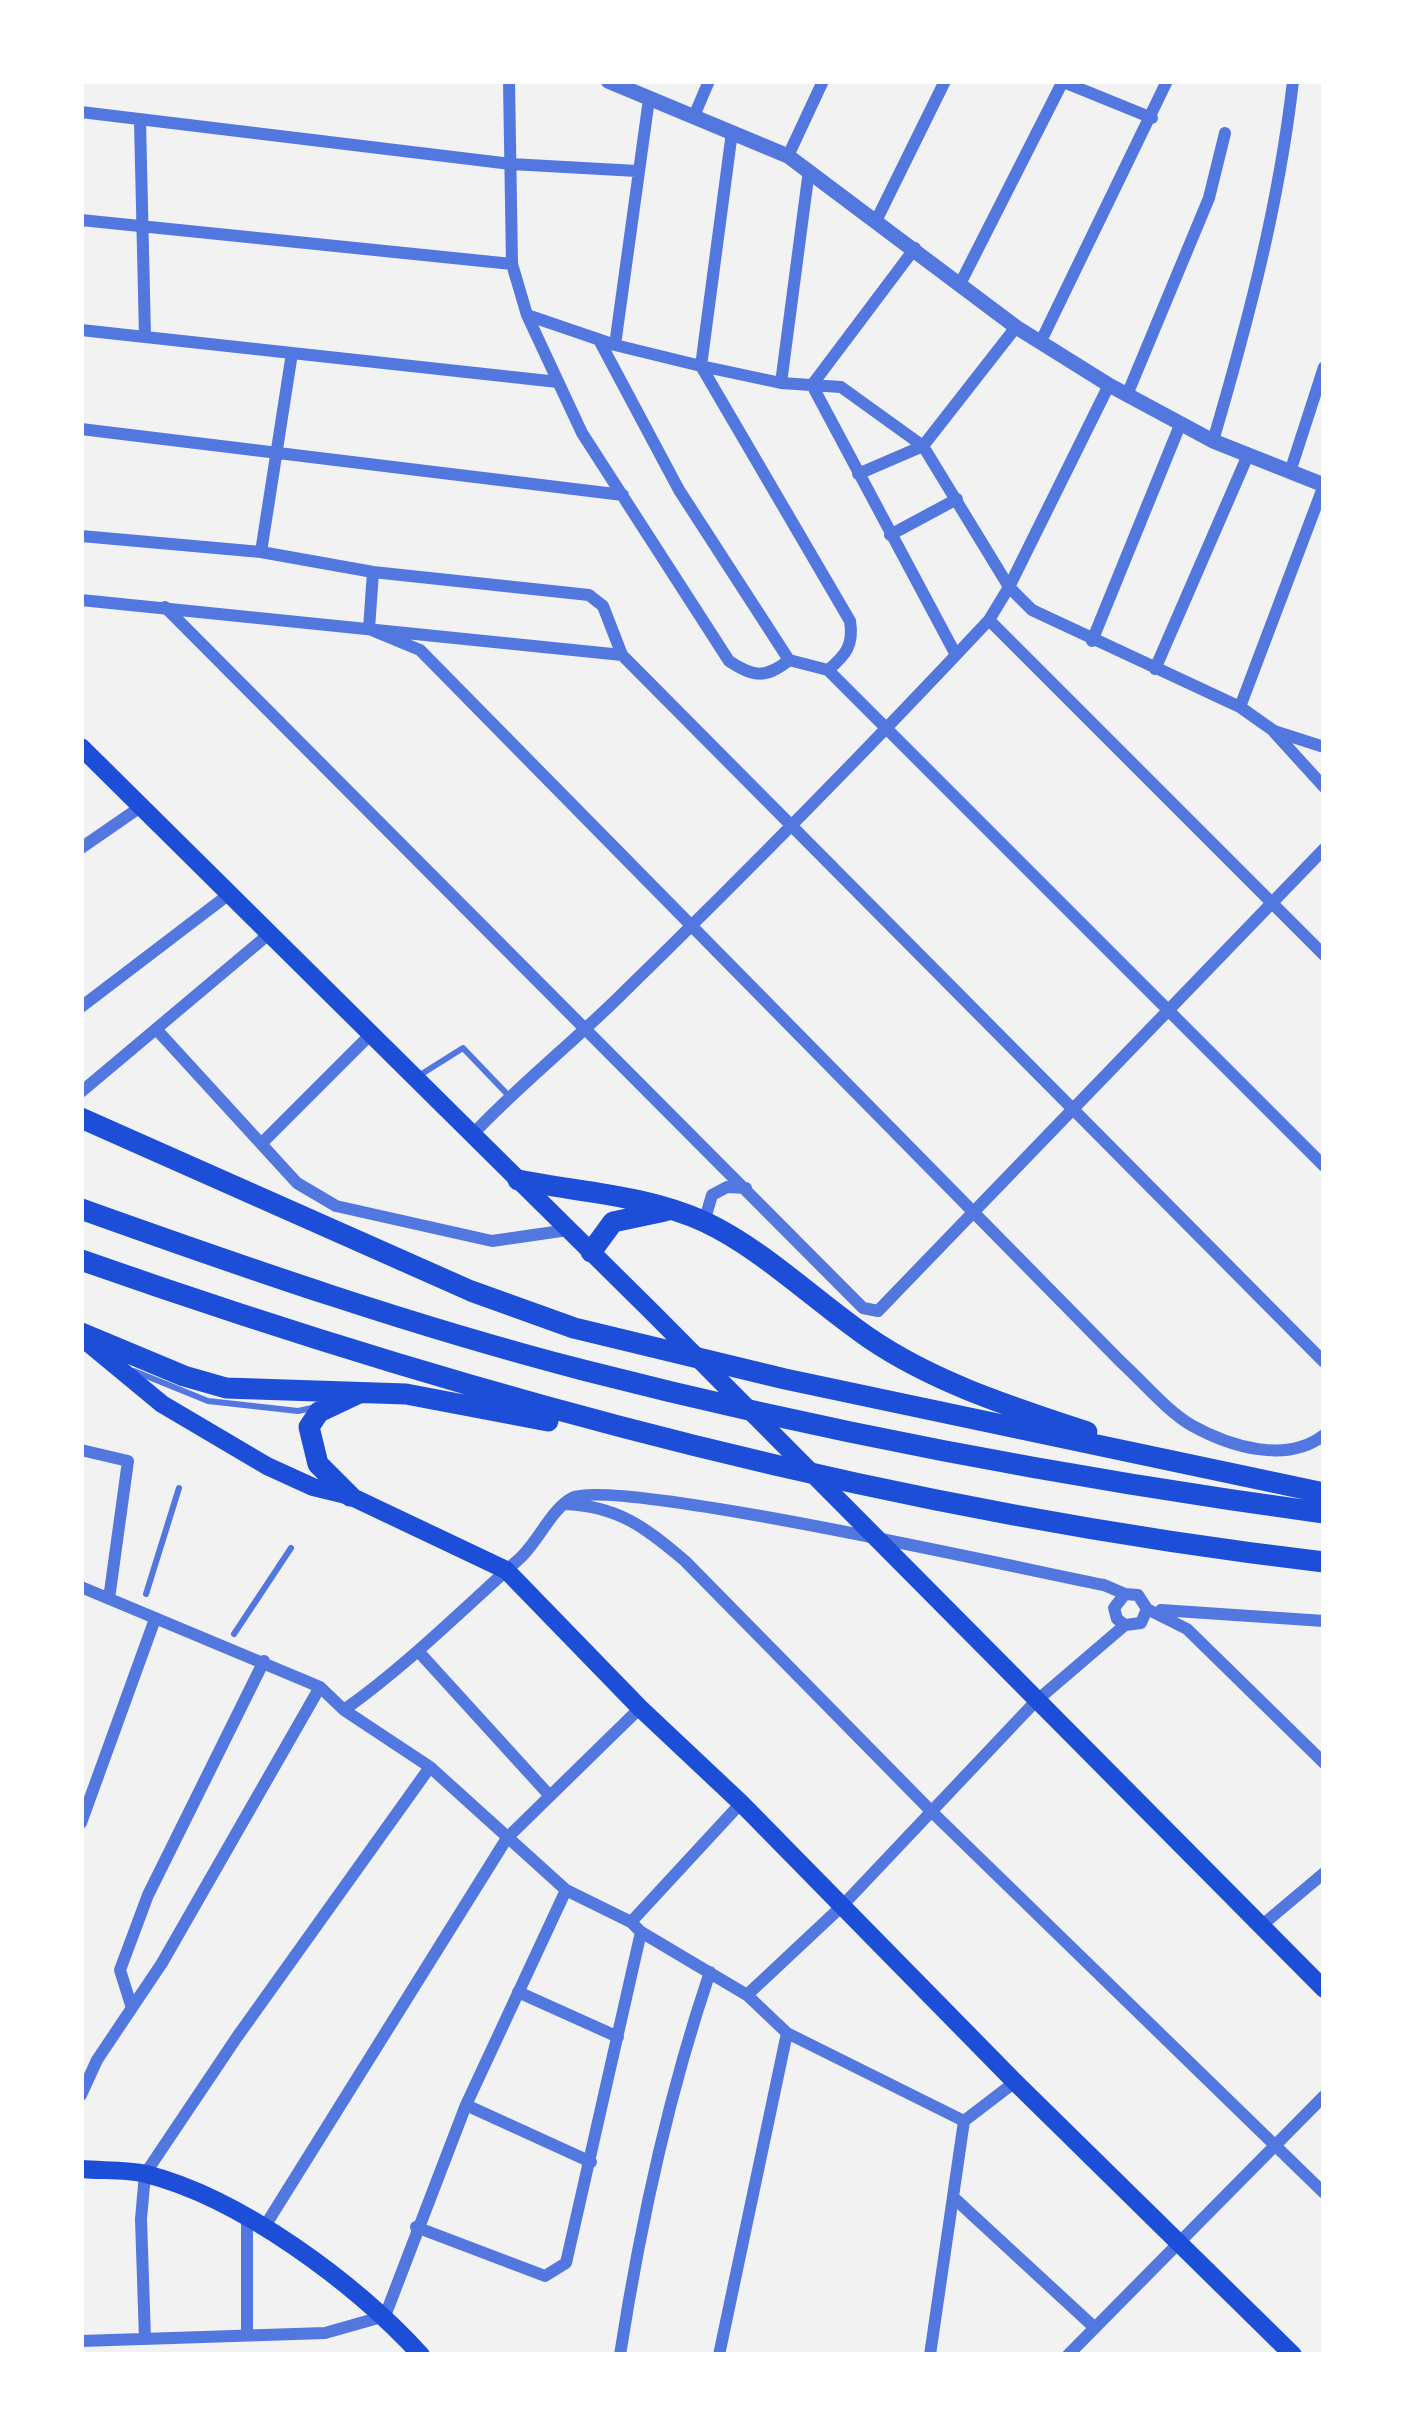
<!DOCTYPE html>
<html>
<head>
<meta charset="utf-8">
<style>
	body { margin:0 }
	#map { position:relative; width:1405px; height:2436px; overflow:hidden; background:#f2f2f2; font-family:"Titillium Web",sans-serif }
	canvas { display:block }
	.frame { position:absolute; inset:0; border:84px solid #fff; pointer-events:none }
</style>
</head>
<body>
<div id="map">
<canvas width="1405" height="2436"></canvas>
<div class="frame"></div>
</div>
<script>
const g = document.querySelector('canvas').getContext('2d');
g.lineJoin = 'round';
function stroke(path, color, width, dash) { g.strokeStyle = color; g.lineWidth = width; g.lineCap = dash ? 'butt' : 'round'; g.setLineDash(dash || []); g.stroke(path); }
stroke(new Path2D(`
	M420 1075 463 1048 509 1096
	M134 1371 208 1401 298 1411 312 1408
	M146 1594 179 1488
	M234 1634 291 1548`), '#5277de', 6);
stroke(new Path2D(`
	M509 81 512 264 527 315 582 433 729 661C753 677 766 679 789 660L828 670C846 655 854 645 850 621L701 366 732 132
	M1061 81 1152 118
	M81 112 511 164 637 171
	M694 116 709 81
	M140 121 145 337
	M788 156 823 81
	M81 220 512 264
	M876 221 945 81
	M915 248 812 385 956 655
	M960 284 1063 81
	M527 315 615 345 701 366 781 383 841 387 923 446 1009 587 1032 610 1240 707 1274 731 1324 747
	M81 330 558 382
	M599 340 679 490 789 660
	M1041 341 1167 81
	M615 345 649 99
	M781 383 809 170
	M1127 395 1209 198 1225 133
	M81 429 623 495
	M1213 441C1248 322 1279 204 1293 81
	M1290 472 1324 367
	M858 474 923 446 1016 327
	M890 535 957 499
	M81 536 261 552 373 572 589 595 603 606 622 655 1324 1362
	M261 552 292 353
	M373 572 369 629 420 650 1121 1362C1143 1382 1166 1410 1191 1425 1230 1447 1287 1464 1324 1435
	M81 600 622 655
	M165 607 863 1308 878 1311 1324 849
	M989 620 1324 955
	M1092 641 1180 425
	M1155 669 1248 455
	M828 670 1324 1166
	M1240 707 1324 485
	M1274 732 1324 787
	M81 848 139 808
	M81 1007 228 895
	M157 1030 297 1183 336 1206 492 1241 568 1230
	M81 1092 269 934
	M472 1135C520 1084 575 1041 625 991 749 870 870 747 989 620L1009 587 1109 385
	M262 1143 371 1034
	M704 1222 712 1195 727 1187 746 1188
	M81 1450 128 1461 109 1599
	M564 1504C618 1506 645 1527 685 1561L931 1811 1324 2193
	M81 1587 320 1687 344 1710 430 1767 566 1890 631 1922 641 1932 747 1995 787 2033 964 2121 930 2355
	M1125 1594 1114 1608 1117 1619 1125 1625
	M1147 1609 1187 1629 1324 1763
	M1161 1610 1324 1621
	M418 1651 550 1796
	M344 1710C407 1665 461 1611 518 1560 538 1543 550 1510 572 1498 612 1476 1031 1571 1104 1585L1125 1594 1138 1595 1147 1609
	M81 1823 155 1619
	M631 1922 741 1803
	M1261 1926 1324 1873
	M518 1992 618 2037
	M747 1995 842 1906 1035 1702 1125 1625 1141 1623 1147 1609
	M131 2005 120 1970 148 1895 264 1661
	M81 2095 97 2060 162 1963 320 1687
	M466 2105 591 2162
	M964 2121 1015 2082
	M953 2197 1095 2328
	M247 2216V2335
	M265 2226 507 1838 640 1708
	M416 2227 545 2276 566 2263 641 1932
	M145 2339 141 2219 145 2174 237 2037 430 1767
	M81 2341 325 2333 385 2316 466 2105 566 1890
	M620 2355C640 2226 668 2096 710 1972
	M719 2355 787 2033
	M1068 2355 1324 2096`), '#5277de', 12);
stroke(new Path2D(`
	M608 81 788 156 1016 327 1109 385 1213 441 1324 485`), '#5277de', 15);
stroke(new Path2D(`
	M81 747 653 1313 1324 1989
	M81 1337 162 1404 267 1466 313 1487 350 1496 506 1570 640 1708 741 1803 1015 2082 1293 2355
	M81 2169C102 2171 126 2169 146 2174 241 2198 355 2283 421 2355`), '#1d4ed8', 18);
stroke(new Path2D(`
	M81 1118 471 1291 574 1328 785 1379 1324 1493
	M518 1180C579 1192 647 1195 705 1222 764 1250 815 1301 869 1338 935 1383 1012 1407 1087 1432
	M81 1209C246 1268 413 1326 583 1370 828 1433 1074 1479 1324 1513
	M591 1252 613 1222 665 1211
	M81 1260C485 1402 898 1512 1324 1562
	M81 1333 184 1376 226 1388 406 1394 548 1421
	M350 1496 318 1464 309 1427 319 1412 357 1394`), '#1d4ed8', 21);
</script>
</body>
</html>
